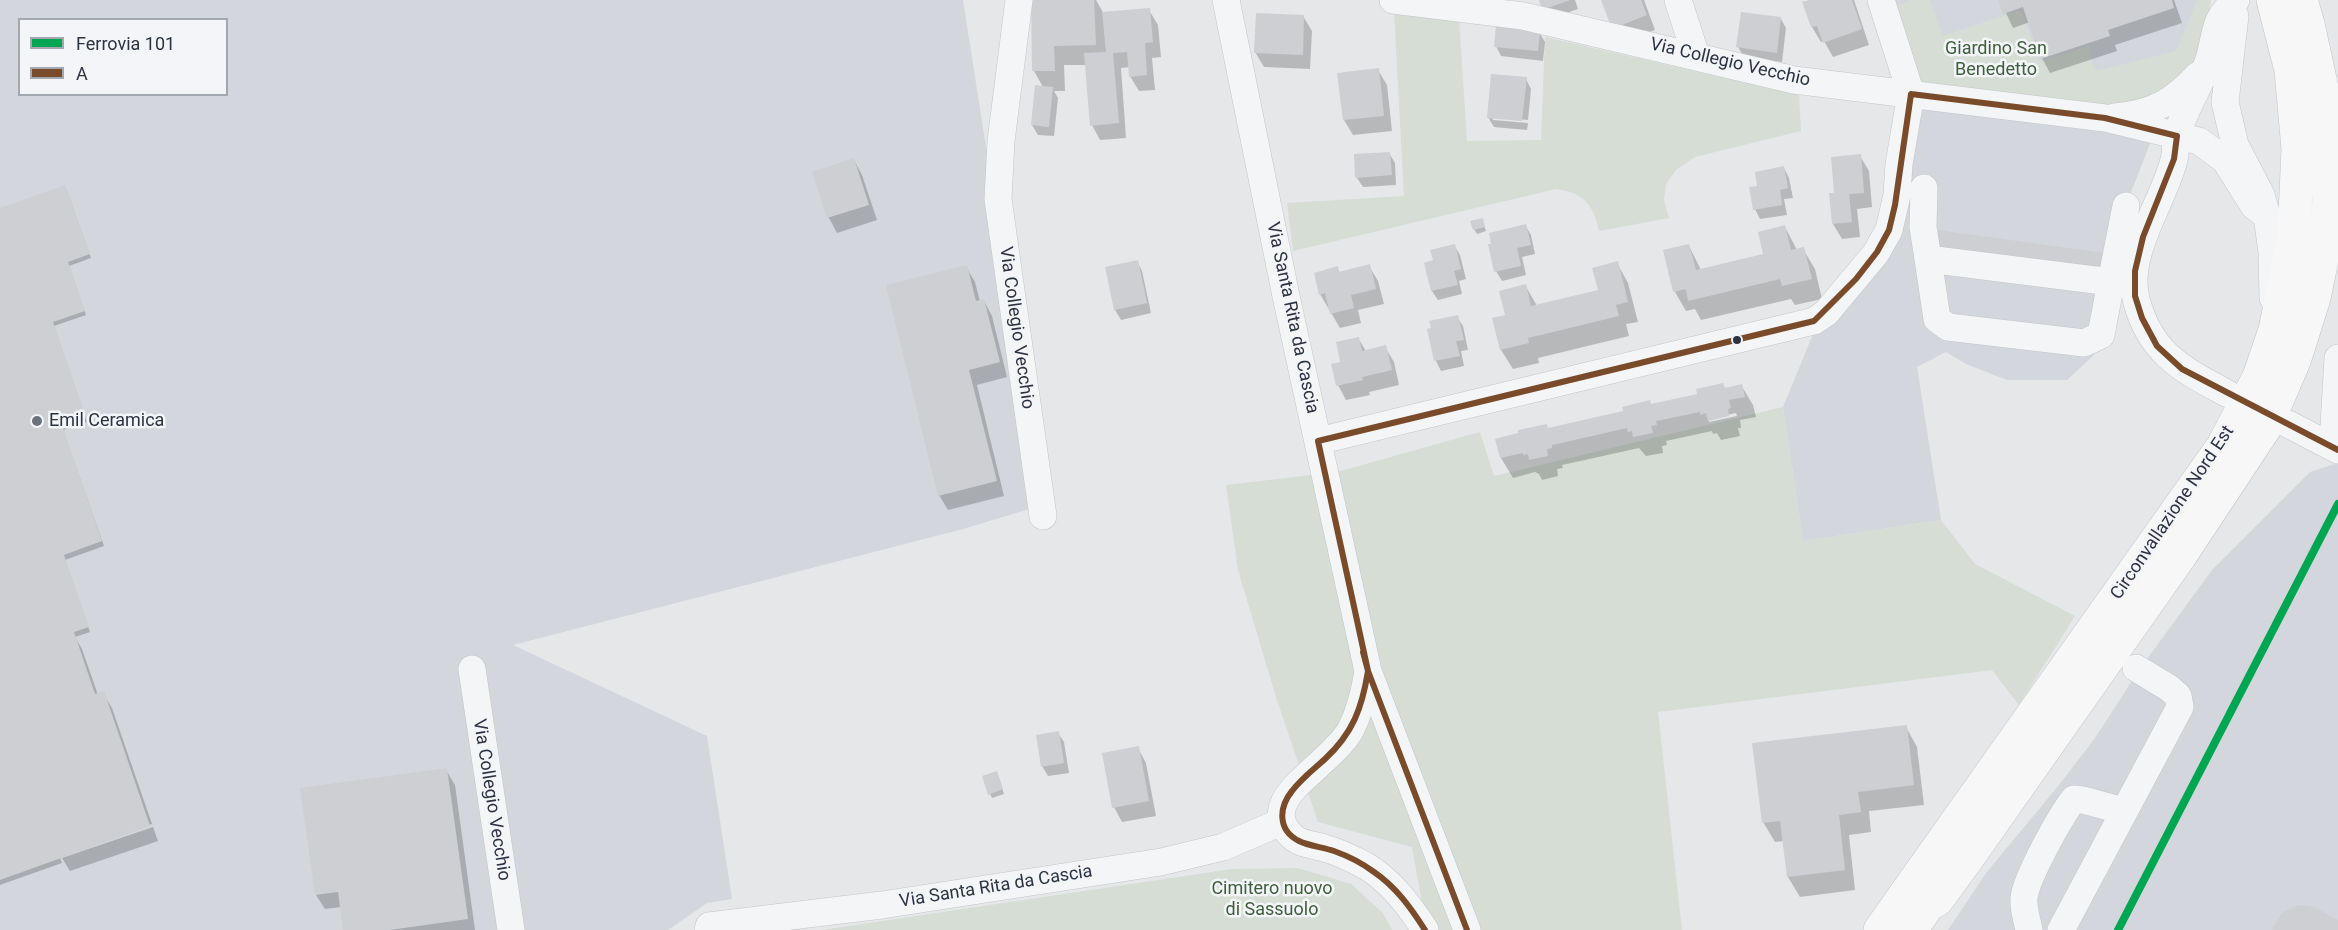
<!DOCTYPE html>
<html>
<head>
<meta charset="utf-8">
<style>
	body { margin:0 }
	#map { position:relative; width:2338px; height:930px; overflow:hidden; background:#e5e7e9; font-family:Roboto,sans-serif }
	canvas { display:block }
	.legend { position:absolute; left:18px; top:18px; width:210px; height:78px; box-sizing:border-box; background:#f3f5f8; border:2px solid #a3a7b0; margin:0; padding:8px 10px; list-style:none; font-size:18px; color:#2b3343 }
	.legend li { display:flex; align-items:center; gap:12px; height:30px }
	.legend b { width:30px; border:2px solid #a3a7b0 }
</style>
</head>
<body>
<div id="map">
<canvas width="2338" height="930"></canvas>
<ul class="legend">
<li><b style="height:8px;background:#00a651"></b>Ferrovia 101</li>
<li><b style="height:8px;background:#7a4b2a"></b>A</li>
</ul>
</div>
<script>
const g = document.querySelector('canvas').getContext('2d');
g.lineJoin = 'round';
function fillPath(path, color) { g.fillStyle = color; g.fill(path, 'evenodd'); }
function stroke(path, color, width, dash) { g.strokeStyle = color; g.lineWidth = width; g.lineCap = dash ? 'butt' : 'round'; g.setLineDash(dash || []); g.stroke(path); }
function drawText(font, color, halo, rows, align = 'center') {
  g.font = font + ' Roboto,sans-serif'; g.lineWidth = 5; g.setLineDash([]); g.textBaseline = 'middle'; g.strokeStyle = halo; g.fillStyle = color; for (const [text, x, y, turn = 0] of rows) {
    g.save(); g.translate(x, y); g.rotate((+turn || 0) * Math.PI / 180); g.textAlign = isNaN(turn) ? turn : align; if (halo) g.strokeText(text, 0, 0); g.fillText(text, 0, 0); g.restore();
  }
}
fillPath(new Path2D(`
	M0 0H963L1010 301 1049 503 963 529 513 645 707 736 732 899 707 903 668 930H0ZM20 20H226V94H20Z
	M1882 0H2197L2196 8 2148 149 2117 228 2114 284 2094 355 2067 380H2007L1966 364 1946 352 1917 367 1941 520 1803 541 1783 407 1820 317 1884 218 1908 79Z
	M2338 463V930H1948L1986 873 2059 785 2095 738 2139 670 2212 570 2310 472Z`), '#d3d6dc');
fillPath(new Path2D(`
	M1910 0H1930L1943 36 2021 10 2039 62 2088 46 2095 71 2176 51 2197 0H2211L2206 34 2192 69 2136 110 1919 88 1889 8Z
	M1394 11 1459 18 1467 141 1541 140 1545 37 1799 95 1801 131 1695 157 1676 170 1666 184 1664 200 1669 218 1599 231C1593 204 1584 193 1556 189L1293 251 1287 203 1404 196Z
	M1783 407 1803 541 1941 520 1975 564 2075 616 2019 705 1992 670 1658 712 1682 930H1427L1412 847 1318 822 1276 697 1238 570 1226 485 1337 472 1480 432 1494 476Z
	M1298 868 1351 884 1383 913 1392 930H822L1232 869Z`), '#d5ddd5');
fillPath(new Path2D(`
	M1034 0H1096L1104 14 1149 10 1158 25 1161 57 1152 58 1155 90 1139 91 1130 76V67L1121 68 1126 138 1100 140 1092 125 1087 65H1064L1065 91H1054L1058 98 1054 136 1038 135 1032 125 1043 87 1034 71Z
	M1541 0H1575L1578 9 1549 19Z
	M1603 0H1644L1655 30 1622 43Z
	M1811 0H1854L1869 45 1833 57 1824 41 1821 42 1812 27 1804 3Z
	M2000 0H2174L2182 23 2115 45 2117 51 2050 73 2042 58 2030 22 2013 28Z
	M1303 16 1312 31 1310 69 1264 67 1255 52Z
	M1781 19 1786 28 1782 62 1744 57 1738 47Z
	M1539 32 1545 42 1543 61 1501 56 1496 46Z
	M1378 70 1387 85 1392 131 1353 135 1344 120 1339 74Z
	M1526 79 1531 89 1528 120 1493 117V120L1528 123 1527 130 1494 127 1488 117Z
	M1389 153 1395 163 1396 185 1363 187 1357 178Z
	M1860 156 1869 171 1872 207 1857 209 1860 237 1842 239 1833 224 1836 194Z
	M854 160 862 175 877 220 837 233 829 218 814 173Z
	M1784 168 1789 178 1793 198 1784 199 1787 215 1760 219 1755 209 1759 187Z
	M67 191 91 258 69 266 86 315 54 326 87 422 63 430 104 546 65 560 90 632 75 637 82 649 98 695 103 693 112 708 152 824 59 855 62 863 0 885V210Z
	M1482 220 1486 231 1477 234 1474 229Z
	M1525 225 1531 235 1535 254 1522 257 1526 275 1502 281 1496 271Z
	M1785 227 1797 250 1803 249 1815 269 1822 299 1795 305 1791 299 1701 320 1695 309 1686 311 1675 292 1689 246 1701 270 1765 255Z
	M1454 245 1460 255 1466 279 1459 281 1462 294 1438 300 1432 291 1426 264 1435 261Z
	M1137 261 1142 271 1151 313 1121 320 1115 310Z
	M1617 263 1628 283 1638 322 1626 324 1629 336 1538 358 1539 363 1513 369 1501 350 1506 316 1525 285 1537 306 1599 291Z
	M1369 266 1378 281 1384 304 1358 310 1361 323 1340 328 1320 294 1337 268 1340 273Z
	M966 267 975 282 980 302 984 301 992 316 1007 377 977 385 1004 496 948 510 939 495Z
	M1457 317 1463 326 1468 350 1461 351 1464 366 1441 371 1436 361 1429 330Z
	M1358 338 1366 351 1385 347 1394 362 1399 385 1369 392 1370 395 1346 400 1338 385 1342 363Z
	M1741 385 1753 405 1756 417 1740 420 1741 428H1738L1740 436 1721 440 1717 433 1713 434 1712 431 1666 441 1667 445 1662 446 1663 453 1646 456 1639 448 1562 465 1563 468 1557 469 1558 476 1542 480 1539 474 1535 472 1513 478 1501 458 1549 429ZM1736 413 1737 416 1709 422V419Z
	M1906 727 1917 747 1924 805 1869 811 1871 832 1849 835 1855 890 1800 897 1788 877 1784 841 1775 842 1763 822Z
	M1058 733 1064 742 1069 773 1048 776 1042 766Z
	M1138 748 1146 763 1156 816 1122 822 1114 807Z
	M446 770 455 785 475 930H344L341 907 325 909 316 895Z
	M999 778 1004 794 992 798 990 794Z
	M153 827 158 841 70 871 62 858Z`), '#0003');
fillPath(new Path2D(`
	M1031 0H1094L1096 45 1054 46 1055 71H1032Z
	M1539 0H1570L1542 10Z
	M1601 0H1641L1647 15 1612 29Z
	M1809 0H1852L1862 29 1823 43 1817 26 1811 27 1802 2Z
	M1998 0H2172L2174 8 2108 30 2110 36 2040 59 2023 7 2003 14Z
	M1150 8 1153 42 1145 43 1147 75 1129 77 1127 52 1113 53 1119 123 1090 126 1084 53 1106 52 1102 12Z
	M1741 12 1781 17 1777 53 1736 47Z
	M1256 13 1304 15 1303 55 1254 53Z
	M1496 25 1540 31 1538 51 1494 47Z
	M1379 68 1384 116 1343 120 1337 73Z
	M1491 74 1527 77 1522 121 1487 118Z
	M1035 85 1053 87 1049 127 1031 125Z
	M1390 152 1392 175 1355 178 1354 154Z
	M1861 154 1864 193 1849 194 1852 222 1832 224 1829 193H1834L1831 157Z
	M854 158 869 205 827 218 812 172Z
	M1784 166 1788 188 1780 190 1782 205 1753 210 1749 187 1757 186 1755 172Z
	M65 185 90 254 68 262 85 311 53 322 86 417 62 425 102 541 64 555 89 627 74 632 95 694 104 691 150 826 0 880V208Z
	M1483 218 1485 227 1473 230 1470 221Z
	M1526 224 1531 245 1517 248 1521 266 1494 272 1488 244H1491L1489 233Z
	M1785 225 1791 250 1804 247 1812 279 1782 286 1780 279 1688 301 1686 289 1673 292 1663 250 1689 244 1696 270 1763 254 1758 232Z
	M1930 229 2105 253 2102 278 1940 256Z
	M1455 244 1461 269 1454 271 1458 285 1431 291 1424 263 1433 260 1430 250Z
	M1138 260 1147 303 1114 310 1105 267Z
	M1618 261 1628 302 1616 305 1619 316 1528 338 1529 343 1500 350 1492 318 1505 315 1499 291 1526 284 1531 306 1598 290 1592 268Z
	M1370 264 1376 289 1351 295 1354 308 1330 314 1325 293 1319 295 1314 273 1338 266 1339 272Z
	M967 265 976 301 984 299 1000 362 969 370 997 481 938 496 886 285Z
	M1458 315 1464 340 1456 341 1460 356 1434 361 1427 329 1431 328 1429 321Z
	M1359 337 1362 351 1386 345 1392 370 1362 377 1363 380 1336 386 1331 364 1340 362 1336 342Z
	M1723 383 1725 388 1742 384 1745 397 1729 400 1731 408 1728 409 1729 416 1708 421 1706 413 1700 415V412L1656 421 1657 425 1651 426 1653 433 1633 437 1632 431 1628 432 1627 428 1552 445V448L1547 449 1548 456 1529 460 1528 454 1523 455V453L1500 458 1495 439 1518 433V430L1547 424 1548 428 1623 411 1622 407 1650 400 1651 404 1697 394 1696 389Z
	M1907 725 1914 785 1858 792 1861 812 1839 815 1845 870 1787 877 1780 821 1762 823 1752 743Z
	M1059 731 1064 763 1041 767 1036 735Z
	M1139 746 1149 801 1112 808 1102 753Z
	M447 768 468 919 390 930H343L338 892 315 895 300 788Z
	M997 771 1003 789 988 795 982 776Z
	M2298 905 2314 907 2338 920V930H2272L2282 913Z`), '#cdcfd2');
const minor = new Path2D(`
	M1019 0 1001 141 998 199 1043 516
	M1226 0 1286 296 1368 671 1467 930
	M1393 0 1523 16 1794 80 2105 118 2199 141 2225 160 2254 206 2267 216
	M1678 0 1696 56
	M2235 16 2225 102 2235 145 2261 195 2267 216 2272 252 2273 298
	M2115 117C2153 113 2173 103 2198 75
	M1924 188 1923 227 1928 259 2111 282 2126 206
	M1928 259 1937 319 1948 327 2084 343 2101 335 2111 282
	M2228 394C2182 369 2150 354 2136 299 2125 253 2163 203 2174 160 2176 152 2175 144 2177 137 2182 112 2199 89 2207 65 2213 51 2213 35 2219 21 2223 12 2229 6 2236 0
	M2288 424 2338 450
	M1318 441 1814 321 1826 313 1876 253 1889 230 1897 195 1899 164 1911 94 1881 0
	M2336 449 2334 425 2338 358
	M472 669 511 930
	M1368 671C1365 690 1360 711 1351 729 1342 747 1310 771 1294 788 1279 805 1275 822 1294 838 1301 844 1315 845 1324 848 1339 852 1353 859 1366 866 1391 881 1410 906 1425 930
	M708 930 709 926 882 905 1161 862 1223 847 1281 822
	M2029 930C2027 920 2023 908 2024 898 2026 878 2061 815 2074 799 2091 800 2106 808 2123 810
	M2061 930 2180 707 2178 696 2169 688 2136 668`);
const major = new Path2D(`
	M1880 930 2223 446 2259 377 2275 330 2294 237 2298 149 2291 70 2273 0
	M1911 930 1928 905 1937 900 1967 859 2180 556 2266 426 2294 361 2314 298 2327 235 2329 197 2326 107 2308 24 2301 0`);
stroke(minor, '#c3c5c7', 28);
stroke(major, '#c2c4c7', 34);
stroke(minor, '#f4f5f6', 27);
stroke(major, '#f7f7f8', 33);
stroke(new Path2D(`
	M1911 94 2105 118 2177 136
	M2177 136 2174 159 2143 237 2135 271V296L2142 318 2157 346 2182 369 2338 450
	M1318 441 1814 321 1856 279 1877 252 1889 230 1895 205 1911 94
	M1318 441 1368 671C1362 708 1353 733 1325 759 1314 769 1301 779 1292 791 1279 807 1277 830 1299 841 1309 846 1322 847 1334 851 1348 856 1362 863 1374 872 1396 887 1411 908 1425 930
	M1363 652 1368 671 1467 930`), '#7a4b2a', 6);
stroke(new Path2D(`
	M2118 930 2338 504`), '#00a651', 8);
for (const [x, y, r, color] of [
	[1737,340,5,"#2b3343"],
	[37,421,6,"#6c727d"]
]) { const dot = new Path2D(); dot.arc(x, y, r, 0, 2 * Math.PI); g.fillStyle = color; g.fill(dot); stroke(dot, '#f3f5f8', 2); }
drawText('18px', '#3e5f39', '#f3f5f8', [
	["Giardino San",1996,49],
	["Benedetto",1996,70],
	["Cimitero nuovo",1272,889],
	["di Sassuolo",1272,910]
]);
drawText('18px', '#2b3343', '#f3f5f8', [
	["Via Collegio Vecchio",1730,63,13],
	["Via Santa Rita da Cascia",1292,318,78],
	["Via Collegio Vecchio",1016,328,82],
	["Circonvallazione Nord Est",2173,513,-56],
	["Via Collegio Vecchio",491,800,81],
	["Via Santa Rita da Cascia",996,887,-9]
]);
drawText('18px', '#2b3343', '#f3f5f8', [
	["Emil Ceramica",49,421]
], 'left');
</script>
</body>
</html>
